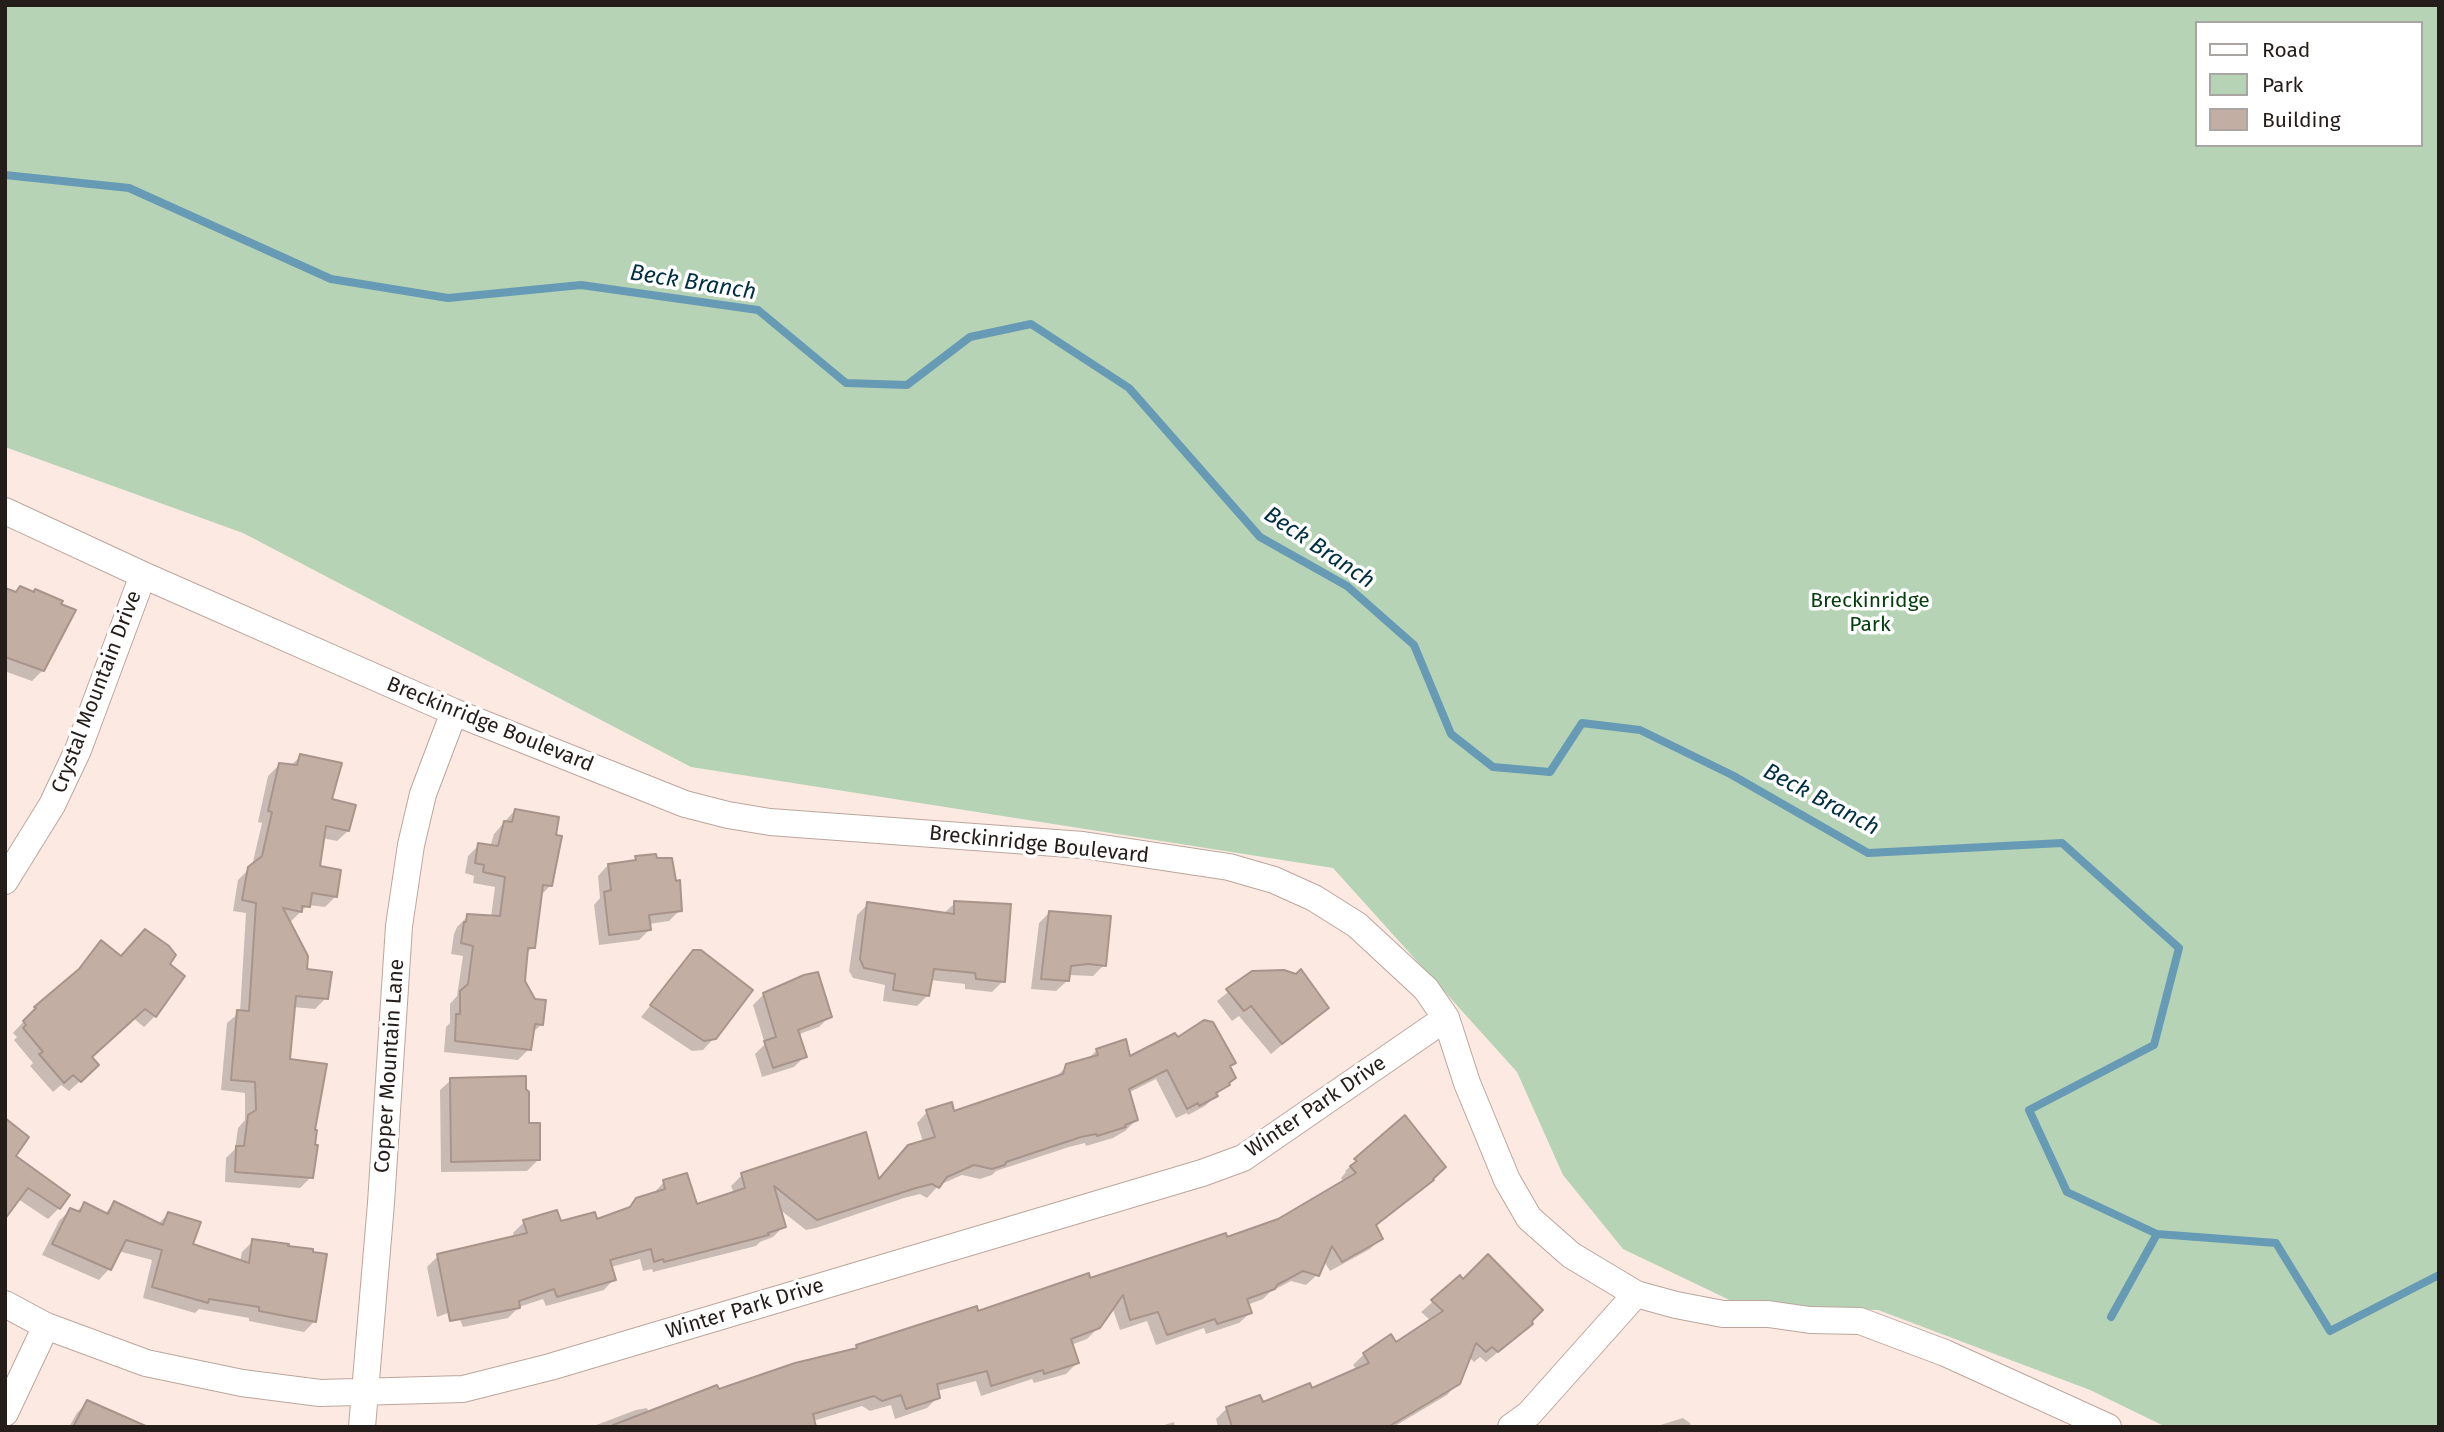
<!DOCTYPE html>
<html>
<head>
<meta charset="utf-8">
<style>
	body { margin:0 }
	#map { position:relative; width:2444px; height:1432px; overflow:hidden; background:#fceae2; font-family:"Fira Sans",sans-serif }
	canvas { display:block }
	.frame { position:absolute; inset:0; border:7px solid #251d1a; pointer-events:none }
	.legend { position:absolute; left:2195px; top:21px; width:228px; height:126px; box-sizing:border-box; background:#fff; border:2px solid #a8a5a3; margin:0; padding:9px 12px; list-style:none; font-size:21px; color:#251d1a }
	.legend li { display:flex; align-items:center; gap:14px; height:35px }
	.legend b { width:35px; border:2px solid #a8a5a3 }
</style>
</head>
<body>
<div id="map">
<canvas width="2444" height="1432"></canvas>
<div class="frame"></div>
<ul class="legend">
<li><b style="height:9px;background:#fff"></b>Road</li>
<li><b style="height:19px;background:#b6d4b5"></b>Park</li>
<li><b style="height:19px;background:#c3aea4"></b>Building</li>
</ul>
</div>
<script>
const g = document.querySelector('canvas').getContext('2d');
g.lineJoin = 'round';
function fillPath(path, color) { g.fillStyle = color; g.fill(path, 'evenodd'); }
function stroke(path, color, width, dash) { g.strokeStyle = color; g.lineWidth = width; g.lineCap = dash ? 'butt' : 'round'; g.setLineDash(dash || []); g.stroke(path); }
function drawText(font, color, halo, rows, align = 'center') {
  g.font = font + ' "Fira Sans",sans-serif'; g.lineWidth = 7; g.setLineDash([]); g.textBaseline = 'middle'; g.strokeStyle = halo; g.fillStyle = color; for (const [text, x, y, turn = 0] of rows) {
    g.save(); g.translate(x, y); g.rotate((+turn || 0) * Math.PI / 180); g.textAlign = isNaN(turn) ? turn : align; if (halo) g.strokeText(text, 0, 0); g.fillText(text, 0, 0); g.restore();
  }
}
fillPath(new Path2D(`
	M5 5H2439V1427H2166L2090 1390 1878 1310 1742 1306 1623 1249 1563 1175 1517 1072 1333 868 691 767 243 533 5 447ZM2197 23H2421V145H2197Z`), '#b6d4b5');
fillPath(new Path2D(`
	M5 590 43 670 32 681 7 672 5 673Z
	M301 756 348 831 337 841 322 838 318 867 336 896 325 907 308 905 289 923 305 970 326 998 315 1009 293 1007 288 1060 313 1132 311 1177 300 1188 225 1182 226 1158 235 1149 238 1128 245 1120V1093L221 1090 227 1023 240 1012 246 913 233 911 238 880 252 866 262 823 258 822 268 776 279 765 290 766Z
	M515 810 550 886 540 896 533 947 525 955 523 982 542 1024 531 1034 529 1049 518 1060 444 1052 446 1027 450 1023V1004L457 996 463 956 451 954 454 934 457 927 468 916 491 917 495 887 473 883 474 876 465 873 468 856 479 845 490 847 494 834Z
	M636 858 680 910 669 921 649 924 650 929 639 940 599 945 594 905 600 898 598 876 608 865 632 862Z
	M955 903 1003 981 992 992 965 989V984L930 980 928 995 917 1006 883 1001 885 985 853 978 849 971 857 915 868 904 943 914Z
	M1050 912 1104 965 1093 976 1068 975 1067 981 1056 991 1031 989 1039 923Z
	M101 942 120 958 167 964 155 1016 144 1027 133 1018 90 1057 86 1076 69 1091 61 1085 53 1092 30 1066 33 1063 14 1040 17 1037 13 1033 36 1008 73 977Z
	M696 949 751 990 714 1038 703 1050 692 1051 641 1017Z
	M1253 972 1327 1008 1271 1054 1239 1016 1232 1021 1217 1001Z
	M764 994 830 1016 819 1027 802 1033 798 1037 805 1056 794 1067 762 1077 755 1054 765 1044 753 1005Z
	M1177 1039 1234 1062 1229 1067 1234 1078 1205 1106 1188 1115 1187 1113 1176 1118 1156 1079 1128 1093 1136 1120 1125 1131 1113 1138 1086 1146 1085 1143 1069 1147 996 1171 992 1175 980 1179 962 1175 939 1185 927 1198 920 1194 904 1198 816 1228 806 1230 779 1209 784 1226 773 1237 760 1242 756 1246 653 1272 652 1269 643 1271 640 1259 611 1267 614 1279 604 1290 546 1306 543 1299 519 1307 508 1318 463 1327 456 1310 437 1317 427 1267 438 1256 514 1238 513 1233 524 1222 556 1212 560 1223 596 1221 625 1211 637 1199 653 1194 664 1182 696 1207 734 1193 731 1186 742 1175 878 1181 923 1142 917 1123 927 1112 953 1113 1056 1077 1067 1066 1088 1059 1097 1050 1129 1059Z
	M451 1080 527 1124 538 1160 527 1171 441 1172 440 1090Z
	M1405 1117 1432 1180 1375 1227 1381 1238 1370 1249 1330 1271 1324 1261 1317 1275 1306 1285 1291 1281 1270 1292 1263 1299 1247 1305 1250 1313 1239 1323 1206 1334 1204 1328 1156 1345 1147 1321 1120 1330 1112 1307 1099 1327 1087 1339 1071 1345 1077 1363 1066 1374 1034 1383 1032 1379 981 1396 976 1381 937 1391 938 1397 927 1408 895 1419 891 1405 870 1411 862 1406 813 1421 815 1427H591L636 1410 647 1408 649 1413 852 1351 857 1346 1226 1239 1278 1220 1344 1182 1341 1178 1346 1172 1345 1171Z
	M14 1157 59 1208 48 1219 18 1199Z
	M84 1204 104 1214 114 1204 157 1225 168 1214 191 1246 240 1262 242 1252 253 1241 315 1321 304 1332 249 1321V1318L199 1309 195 1313 143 1298 152 1260 118 1251 109 1269 99 1280 42 1255 59 1221 70 1210 76 1212Z
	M1460 1278 1520 1334 1486 1362 1480 1357 1474 1362 1469 1357 1458 1383 1447 1395 1395 1426 1386 1414 1375 1427H1218L1216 1419 1227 1408 1261 1404 1311 1390 1357 1370 1353 1365 1364 1354 1396 1344 1431 1321 1421 1312Z
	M88 1402 139 1427H69L77 1413Z
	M1683 1418 1690 1423 1691 1427H1654Z
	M1174 1422 1175 1427H1158Z`), '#0003');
stroke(new Path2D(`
	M5 175 129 188 331 279 448 298 581 285 758 310 846 383 907 385 970 337 1031 324 1129 388 1260 537 1347 586 1414 645 1451 734 1493 767 1550 772 1582 723 1640 730 1732 775 1868 853 2062 843 2179 948 2154 1045 2029 1110 2067 1192 2157 1234 2276 1243 2330 1331 2439 1275
	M2111 1317 2157 1234`), '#679ab5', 8);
const building = new Path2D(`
	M20 586 34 592 35 589 63 601 61 604 76 610 44 671 5 657V588L16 592Z
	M300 754 342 763 332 799 356 805 349 831 326 826 320 866 341 870 337 897 312 893 310 907 302 906V912L283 908 308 956 307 969 332 972 328 999 296 996 290 1059 327 1064 315 1130H317L315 1145H318L313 1178 235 1172 236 1146H244L248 1115 256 1110 255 1082 231 1080 237 1010 249 1011 256 903 242 900 248 867 262 856 272 812 268 811 279 763 297 765Z
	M515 809 559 817 556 835 562 836 552 886 543 885 535 948H528L525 981 535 999 546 1000 543 1025 535 1024 531 1050 455 1041 456 1014H460V991L468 984 473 946 461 943 464 922H466L467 914 500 916 505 877 483 872 484 865 475 863 478 843 498 846 504 821 512 822Z
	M656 854 657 858H672L676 881 680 880 682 911 649 915 651 930 609 935 604 892 611 890 608 864 636 860 635 856Z
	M954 901 1011 904 1005 982 976 979 975 973 934 969 929 996 893 990 895 974 864 968 860 959 867 902 954 914Z
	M1049 911 1111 916 1106 966 1088 964 1071 966 1069 981 1041 979Z
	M145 929 169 946 176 955 170 964 185 976 156 1017 145 1009 92 1057 99 1065 81 1082 73 1075 64 1083 39 1054 43 1052 23 1028 26 1025 23 1021 36 1008 34 1007 79 969 101 940 121 956Z
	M693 950H701L753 990 716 1039 704 1041 650 1005Z
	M1301 969 1329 1008 1282 1044 1251 1006 1244 1011 1226 989 1252 971 1284 970 1296 974Z
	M818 972 832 1017 798 1030 807 1057 773 1068 764 1041 776 1037 763 993 804 975Z
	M1204 1020 1213 1022 1236 1063 1230 1066 1236 1078 1229 1083 1230 1085 1216 1093 1218 1096 1199 1106 1198 1103 1187 1109 1167 1070 1129 1089 1138 1120 1125 1125 1126 1127 1097 1136 1096 1134 1081 1137 1006 1162 1005 1165 992 1169 974 1165 947 1177 939 1188 932 1184 916 1188 817 1220 774 1186 786 1227 768 1233 769 1235 664 1262 663 1259 654 1262 651 1249 610 1260 616 1280 557 1297 554 1289 519 1301 520 1308 450 1321 437 1254 527 1233 523 1220 557 1210 561 1221 595 1212 597 1219 630 1207 636 1198 665 1189 663 1180 687 1173 697 1204 745 1188 741 1173 866 1132 879 1179 908 1145 935 1137 926 1110 952 1102 954 1111 1063 1074 1066 1064 1098 1055 1096 1049 1126 1039 1130 1056 1175 1033 1178 1037Z
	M526 1076V1089L529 1092V1123H540V1160L451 1162 450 1078Z
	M1405 1115 1446 1167 1433 1179 1434 1180 1376 1225 1383 1239 1342 1262 1332 1246 1319 1276 1303 1271 1277 1285 1275 1289 1247 1299 1252 1313 1217 1324 1215 1319 1167 1335 1158 1312 1130 1320 1123 1295 1100 1328 1071 1339 1079 1363 1044 1374 1043 1370 991 1386 987 1371 937 1384 940 1398 906 1409 901 1395 882 1401 874 1396 813 1414 816 1427H613V1425L717 1385 719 1389 795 1363 857 1348 856 1345 977 1306 978 1311 1089 1273 1090 1278 1226 1233 1227 1237 1278 1219 1356 1173 1350 1166 1357 1161 1354 1159Z
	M5 1118 29 1137 16 1156 70 1195 60 1209 28 1188 5 1219Z
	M114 1201 163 1225 168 1212 201 1222 193 1244 249 1263 252 1239 289 1244 288 1246 313 1249V1252L327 1254 316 1322 259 1311V1307L209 1299 208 1303 152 1287 162 1250 126 1240 111 1270 52 1244 70 1208 80 1212 84 1202 108 1214Z
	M1488 1254 1543 1310 1532 1321 1533 1324 1498 1352 1492 1347 1486 1352 1476 1343 1460 1384 1388 1427H1232L1226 1407 1260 1395 1263 1402 1310 1383 1312 1388 1369 1363 1363 1353 1391 1334 1396 1342 1443 1311 1431 1300 1460 1275 1463 1279Z
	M87 1400 148 1427H73Z`);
fillPath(building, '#c3aea4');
stroke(building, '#a8948a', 2);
const minor = new Path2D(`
	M5 511 143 575 454 712 685 804 728 815 770 822 1083 845 1229 867 1274 880 1314 898 1357 925 1426 989 1446 1018 1467 1083 1507 1180 1529 1218 1571 1255 1636 1294 1676 1305 1723 1314H1768L1810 1320 1860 1321 1945 1353 2108 1427
	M5 881 52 805 78 750 143 575
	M5 1304 46 1326 146 1363 242 1383 320 1393 463 1389 550 1367 1202 1173 1243 1158 1446 1018
	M5 1413 46 1326
	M362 1427 381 1203 399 926 411 845 423 794 454 712
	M1511 1427 1529 1414 1636 1294`);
stroke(minor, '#bba69c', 28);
stroke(minor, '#fff', 26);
drawText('21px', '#043e0b', '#fff', [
	["Breckinridge",1870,601],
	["Park",1870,625]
]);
drawText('21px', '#251d1a', '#fff', [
	["Crystal Mountain Drive",97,692,-69],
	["Breckinridge Boulevard",490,725,22],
	["Breckinridge Boulevard",1039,845,6],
	["Copper Mountain Lane",390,1066,-86],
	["Winter Park Drive",1316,1107,-34],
	["Winter Park Drive",745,1309,-17]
]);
drawText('italic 23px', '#002f42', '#fff', [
	["Beck Branch",693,283,9],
	["Beck Branch",1319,548,34],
	["Beck Branch",1821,800,28]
]);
</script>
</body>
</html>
